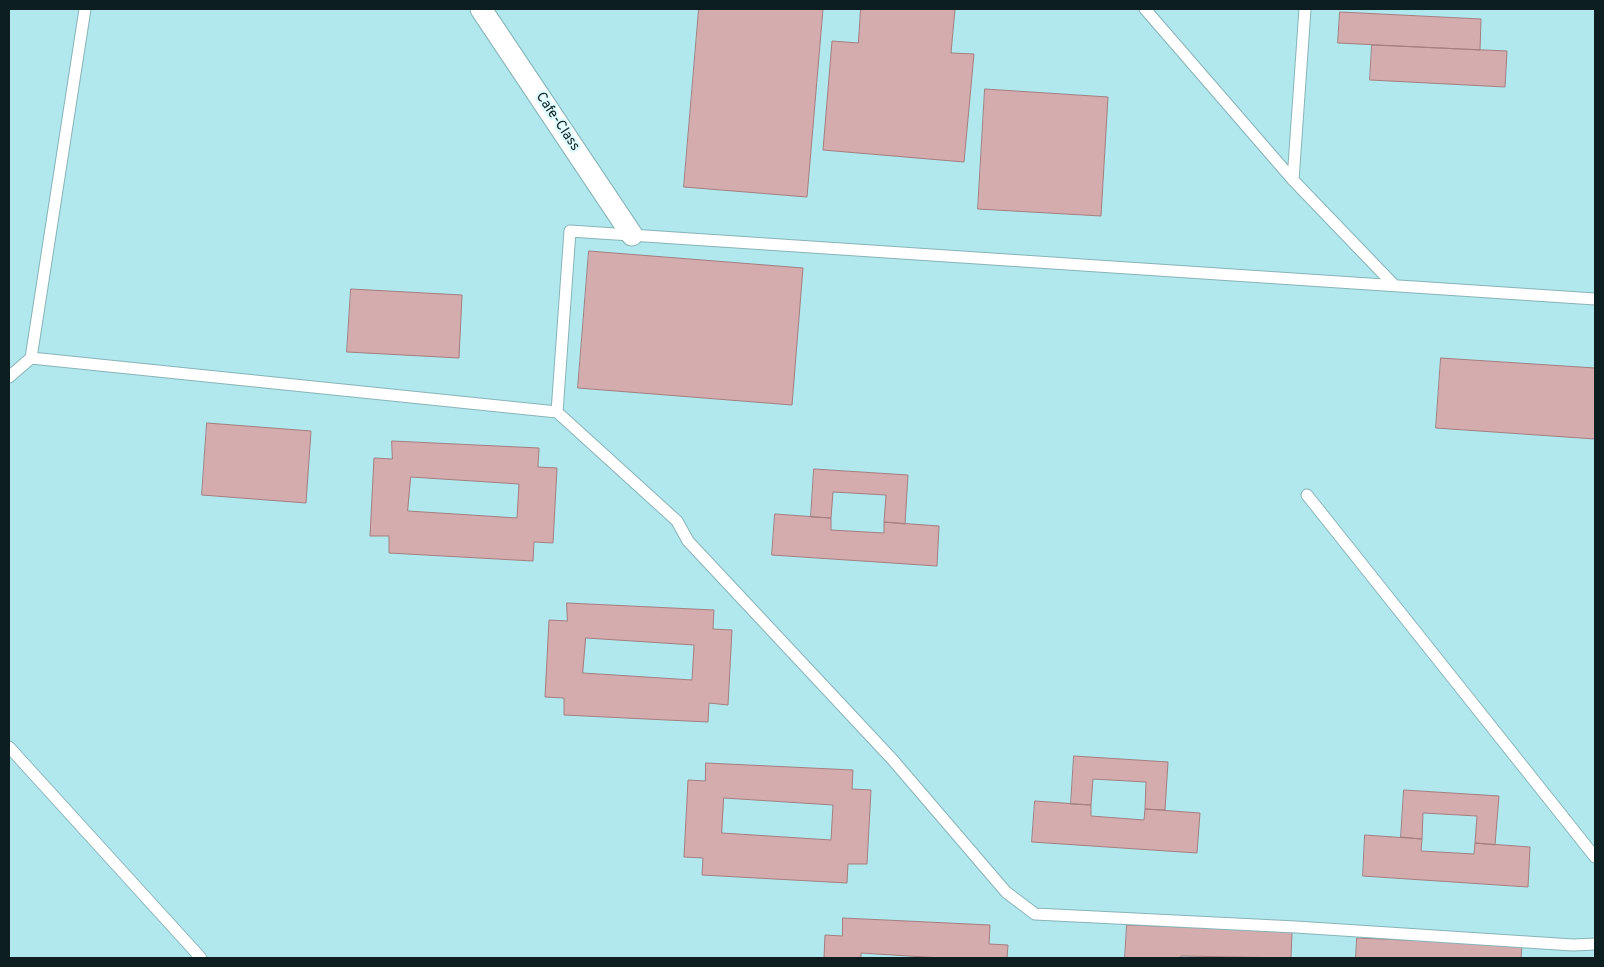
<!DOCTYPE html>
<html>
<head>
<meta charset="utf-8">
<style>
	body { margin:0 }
	#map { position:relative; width:1604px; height:967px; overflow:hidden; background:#c4f3f7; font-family:Overpass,sans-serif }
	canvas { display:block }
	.frame { position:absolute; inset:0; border:10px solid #0c1e1f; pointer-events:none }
</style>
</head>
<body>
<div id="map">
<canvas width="1604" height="967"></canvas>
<div class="frame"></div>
</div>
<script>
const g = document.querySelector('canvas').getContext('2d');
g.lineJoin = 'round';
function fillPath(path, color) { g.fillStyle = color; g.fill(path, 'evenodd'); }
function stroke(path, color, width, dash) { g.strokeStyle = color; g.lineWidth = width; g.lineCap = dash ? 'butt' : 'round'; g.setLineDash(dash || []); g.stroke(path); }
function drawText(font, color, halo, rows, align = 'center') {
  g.font = font + ' Overpass,sans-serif'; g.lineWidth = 5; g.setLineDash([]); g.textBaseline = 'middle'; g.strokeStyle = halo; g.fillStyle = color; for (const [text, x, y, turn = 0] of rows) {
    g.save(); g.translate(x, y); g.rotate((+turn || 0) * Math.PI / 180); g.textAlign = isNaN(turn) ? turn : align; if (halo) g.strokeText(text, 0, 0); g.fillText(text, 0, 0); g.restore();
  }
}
fillPath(new Path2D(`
	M9 9H1595V958H9Z`), '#b0e8ed');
const building = new Path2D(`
	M699 9H823L807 197 684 187Z
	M861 9H955L951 53 974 54 964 162 823 150 832 41 858 43Z
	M1340 12 1481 19 1480 50 1338 43Z
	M1372 45 1507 51 1505 87 1370 80Z
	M985 89 1108 97 1101 216 978 209Z
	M589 251 803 268 792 405 578 388Z
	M351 289 462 295 459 358 347 352Z
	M1441 358 1595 368V439L1436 428Z
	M207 423 311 431 306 503 202 495Z
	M392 441 539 448 538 467 557 468 553 543 534 542 533 561 389 553V536H370L374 458 392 459ZM411 477 519 484 517 518 408 511Z
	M814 469 908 475 905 524 884 522 886 495 833 492 831 518 811 517Z
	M775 514 831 518V530L884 533V522L939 526 937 566 772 555Z
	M567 603 714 610 713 629 732 630 728 705 709 703 708 722 564 715V698L545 697 549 620 567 621ZM586 638 694 645 692 680 583 673Z
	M1074 756 1168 762 1165 810 1145 809 1146 782 1093 779 1091 805 1071 804Z
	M706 763 853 770 852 789 871 790 867 864H848L847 883 702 875 703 858 684 857 688 780 705 781ZM724 798 833 805 831 840 722 833Z
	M1404 790 1499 796 1495 845 1475 843 1477 816 1423 813 1422 839 1401 837Z
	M1035 801 1091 805V816L1144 820 1145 809 1200 813 1197 853 1032 842Z
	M1365 835 1422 839 1421 851 1474 854 1475 843 1530 847 1528 887 1363 876Z
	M843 918 990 925 989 944 1008 945 1007 958H941L861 953V958H824L825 935 842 936Z
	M1127 925 1292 931 1291 958 1181 956 1180 958H1125Z
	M1357 938 1522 945 1521 958H1356Z`);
fillPath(building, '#d5acae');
stroke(building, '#a57e80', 1);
const service = new Path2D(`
	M1145 9 1293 180 1394 285
	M1293 180 1305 9
	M31 358 557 412 570 231 1595 299
	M9 377 31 358 85 9
	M557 412 677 521 688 541 892 759 1006 892 1035 914 1296 927 1573 945 1595 944
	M1307 495 1595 857
	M9 747 201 958`);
const minor = new Path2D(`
	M481 9 632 235`);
stroke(service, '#87b4b8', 13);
stroke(minor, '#87b4b8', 23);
stroke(service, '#fff', 11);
stroke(minor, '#fff', 21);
drawText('14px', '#0c1e1f', '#e0fcfe', [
	["Cafe-Class",557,122,56]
]);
</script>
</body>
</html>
